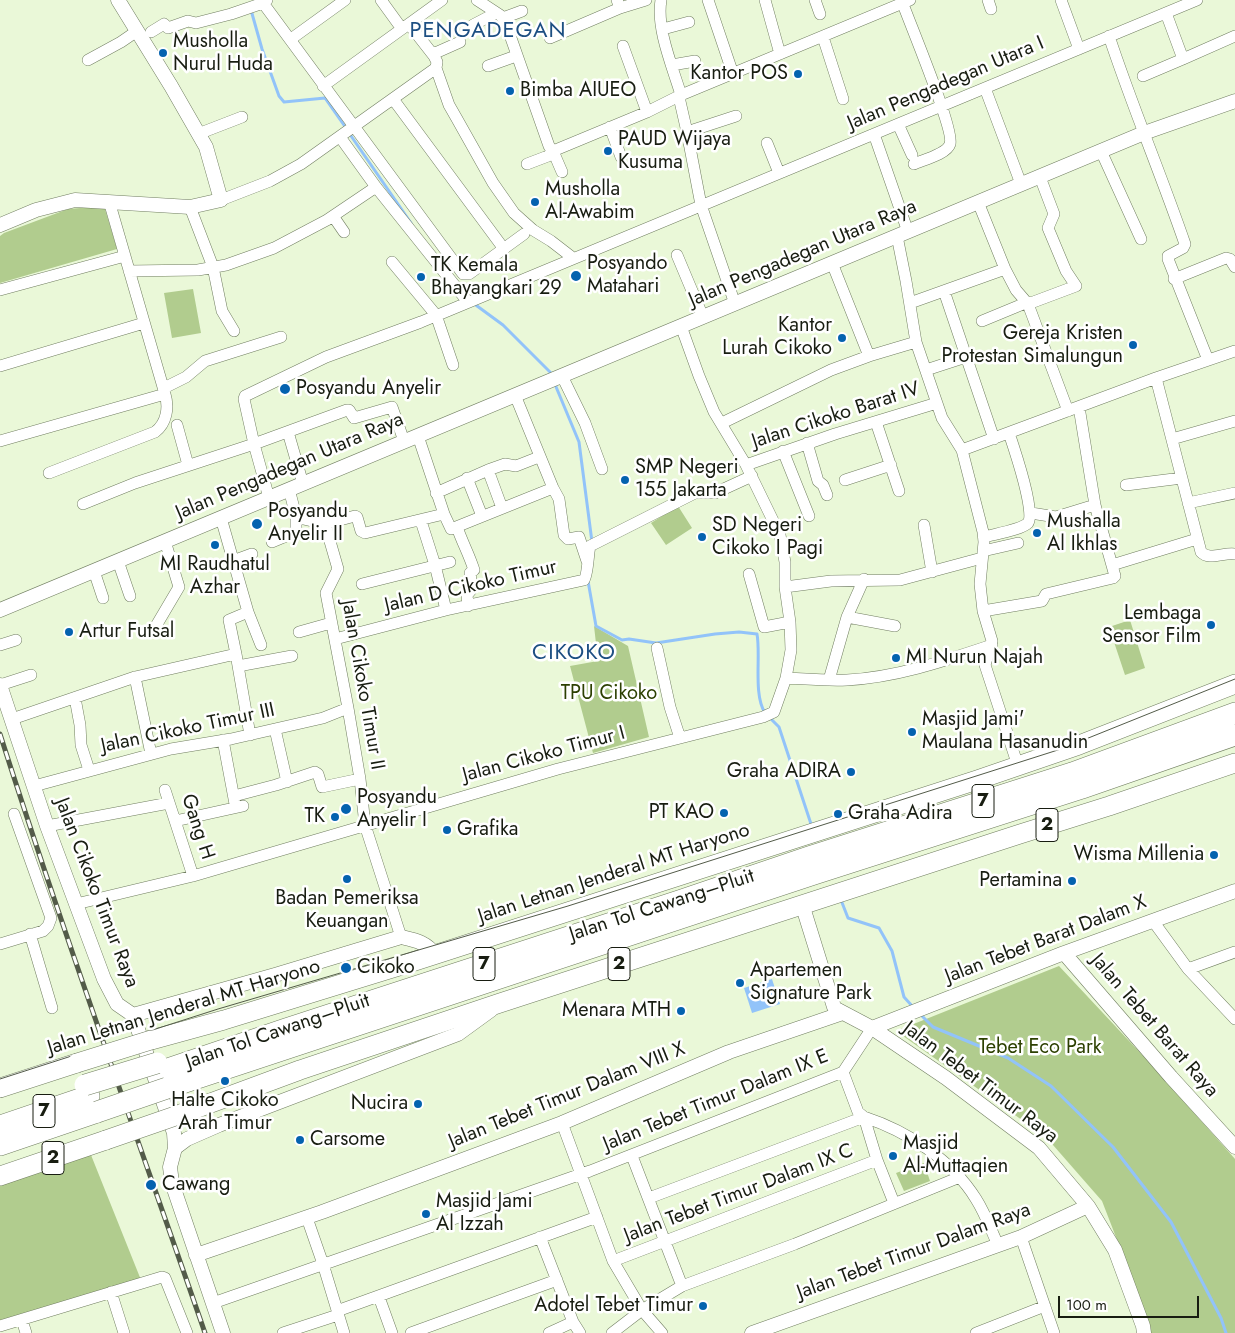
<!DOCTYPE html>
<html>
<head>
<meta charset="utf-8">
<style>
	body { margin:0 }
	#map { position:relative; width:1235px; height:1333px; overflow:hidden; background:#eaf8d8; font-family:Jost,sans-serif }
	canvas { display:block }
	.scale { position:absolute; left:1058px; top:1296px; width:141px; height:22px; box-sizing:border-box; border:2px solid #181d11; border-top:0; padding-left:6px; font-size:15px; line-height:18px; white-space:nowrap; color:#181d11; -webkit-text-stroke:4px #fff; paint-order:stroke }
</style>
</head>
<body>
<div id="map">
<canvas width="1235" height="1333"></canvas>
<div class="scale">100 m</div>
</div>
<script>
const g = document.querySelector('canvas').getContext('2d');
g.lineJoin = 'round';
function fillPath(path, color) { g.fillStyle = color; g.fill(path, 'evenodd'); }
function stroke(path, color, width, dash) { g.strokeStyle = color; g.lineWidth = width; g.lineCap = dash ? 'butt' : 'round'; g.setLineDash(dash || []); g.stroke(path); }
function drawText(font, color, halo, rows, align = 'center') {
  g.font = font + ' Jost,sans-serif'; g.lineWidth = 5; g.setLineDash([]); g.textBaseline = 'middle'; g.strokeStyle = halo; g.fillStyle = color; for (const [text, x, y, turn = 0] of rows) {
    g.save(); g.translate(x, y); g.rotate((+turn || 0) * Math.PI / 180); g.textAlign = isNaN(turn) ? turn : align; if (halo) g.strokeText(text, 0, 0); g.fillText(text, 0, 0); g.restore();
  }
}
fillPath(new Path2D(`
	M104 206 117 249 0 283V236L4 233 68 209Z
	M193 289 201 333 172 338 164 293Z
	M678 506 692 528 666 545 651 523Z
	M1130 620 1145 668 1125 675 1109 627Z
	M594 626 628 646 649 737 593 753 570 666 598 661Z
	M1059 966 1146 1059 1235 1159V1333H1151L1150 1325 1102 1201 1046 1137 896 1031Z
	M89 1150 141 1280 0 1323V1180Z
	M924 1163 930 1181 904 1191 896 1173Z`), '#b1cc8e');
fillPath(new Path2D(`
	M772 979 780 1004 752 1013 744 988Z`), '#92c3f9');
stroke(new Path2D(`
	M251 10 262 49 279 96 284 102 325 98 346 128
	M349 133 411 223
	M473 303 503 325 551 373 552 376
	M554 382 579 442 592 542
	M588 581 596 626 622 640 629 639 656 643 715 634 739 632 757 634C761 656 753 694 765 713
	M769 717 779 727 812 827
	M841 900 848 918 879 928 892 951 904 997 913 1007
	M919 1013 933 1027 1008 1058 1051 1086 1113 1147 1171 1222 1221 1318 1226 1333`), '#92c3f9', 3);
const minor = new Path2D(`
	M381 0 402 29
	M477 0 500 15 505 21 549 146 553 151 647 112 681 95 910 0
	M617 0 620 8 646 0
	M661 0C656 29 673 68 681 95
	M708 0 733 74
	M765 0 780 54
	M815 0 820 14
	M988 0 991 9
	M1061 0 1079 49
	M263 3 463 274H469L524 234
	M903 4C910 24 955 131 950 144 947 154 923 160 914 164
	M503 18 522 11
	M473 25 496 13
	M663 29 689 22
	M151 32 164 24 168 28 188 21 196 23 231 14 263 3 267 0
	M1109 36C1132 106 1161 174 1185 244L1183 248 1168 256V259L1208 360
	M823 37 843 99
	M550 38 620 8
	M291 39 345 0
	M623 46 647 112
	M433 54 460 42
	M1183 59 1235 36
	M88 60 121 42 137 31
	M672 65 695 61
	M488 66 516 56
	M436 68 449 105 457 119 493 183 514 213 533 230 551 241 573 258
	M1143 76 1183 59 1166 13
	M323 86 442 0
	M985 88 1021 184
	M679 97 687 132 701 205 735 304
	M393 99 504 249
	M898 124 912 155
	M610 127 621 157
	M687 132 736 116
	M198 134 242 117
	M874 134 908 232
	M340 137 376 187 468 302
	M767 143 779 173
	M1101 151 1141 239
	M527 164 548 156 553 151 562 172
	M221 200 270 181 301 164 436 68 437 62 434 56 409 24
	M978 202 1005 269 1016 290 1028 304 1068 411
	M190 207 213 267 222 311 234 331
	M333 216 344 232
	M897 236 906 281 916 342 942 418 962 450 983 532 984 542 980 584 983 611 992 641 985 665 1018 766
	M677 255 703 317
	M392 262 436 315 453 365
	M832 263 869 356
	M129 271 198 270 226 265 274 248 327 220 376 187
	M1174 279 1226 258 1230 259 1235 267
	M0 290 125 256
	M944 291 994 439
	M910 303 1005 269
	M1028 304 1076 286 1066 271 1048 228 1054 214 1040 177
	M982 321 1028 302
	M0 366 144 323
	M926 370 966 357
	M562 376 585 423 602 469
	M1156 378 1201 552C1209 561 1224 552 1235 554
	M164 388 186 377 205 361 281 337
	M876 422 899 491
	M722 423 831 370 869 356 916 342
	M177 425 188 465
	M288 432 303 484
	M418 436 444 514 451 529 553 488 515 395
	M1172 439 1235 421
	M0 441 165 394
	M807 443 818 481 823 485 827 495
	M962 450 1156 378 1235 351
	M783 451 809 516
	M746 465 835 434 937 403
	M488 470 502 508
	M49 473 155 432C167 423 169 407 165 394L109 201
	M467 478 482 516
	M845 480 891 465
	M1126 485 1182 478
	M553 488 559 499 564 535 568 539 579 537 587 561
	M289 489 296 516 299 518 325 524 338 569 326 593 348 708 360 779 365 825 401 937
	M436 493 488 470 505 464 516 466 539 457
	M269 498 254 444 244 399 245 396 326 357 421 322 1197 0
	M1188 503 1235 493
	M83 504 135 483 254 444 347 410H349L354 418 392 407 404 441
	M1031 513 1056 517 1095 505
	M221 518 248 612 229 620 236 654
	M421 521 435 565 446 610
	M325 524 355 516 357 517 361 531 365 533 444 514
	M924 525 932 572
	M457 527C462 542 469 554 474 570L470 573 472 589 467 595 468 606
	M984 537C994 534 1021 530 1028 523 1036 513 1014 448 1009 433
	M272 542 296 532V516
	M983 551 1018 543
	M118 561 130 596
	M233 561 252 554
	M1112 565 1197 539
	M94 571 103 598
	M749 574 764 627 790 622
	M362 584 450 562
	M785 587 831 581 900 580 982 558
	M983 611 1042 601 1046 594 1113 578 1115 576 1095 505 1079 407
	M248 612 261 645
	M847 617 895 626
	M153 631 179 587 165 541
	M299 632 331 623
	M335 639 446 610 584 580C588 575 588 554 590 546L695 493H715L752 476
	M0 645 16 640
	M657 648 670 707 680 738
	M238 666 292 656
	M135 677 151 754
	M786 678C806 679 827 681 847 680 898 677 944 661 992 645
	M829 680 847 617 864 579
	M0 685 31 675
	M75 698 80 725 81 745 89 770
	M12 719 135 677 236 654 250 735
	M275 729 287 782
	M223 740 235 804
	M34 786 171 749 231 739 323 718 348 708
	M165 790 193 876
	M234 796 276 785 315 772 318 774 322 787 360 779
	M175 821 243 806
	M47 826 169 803
	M76 904 193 876 558 769 763 717 774 712 786 678 791 650 790 622 785 587V562L780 535 746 465 714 412 699 376 681 326
	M1153 921 1188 969 1235 1019
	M30 934 52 1008
	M0 944 43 931 48 926 51 918 14 814
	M1188 969 1235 952
	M843 1072 858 1112 864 1117 877 1160 894 1203
	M562 1123 613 1261 642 1310 662 1333
	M632 1156 682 1286
	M649 1198 864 1117C907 1131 952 1160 976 1199 985 1213 991 1230 998 1245
	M307 1218 323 1264 344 1333
	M540 1237 573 1322 580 1333
	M1021 1237 1054 1333
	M613 1261 877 1160
	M111 1292 124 1333
	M379 1297 392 1333
	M213 1303 590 1171 843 1072 872 1028
	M337 1311 597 1217
	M22 1320 26 1333
	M0 1326 162 1277 165 1278 187 1333
	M283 1333 338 1315
	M411 1333 557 1280
	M549 1333 573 1322
	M612 1333 642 1310 682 1286 795 1244 960 1177
	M976 1333 1045 1306`);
const tertiary = new Path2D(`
	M0 225 36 210 75 200 190 207 221 200 206 147 171 86 118 0
	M0 610 1144 133 1235 101
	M0 685 47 826 104 979 117 1004 133 1015
	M802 904 834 1007 836 1009 872 1028 946 1078 1039 1148 1088 1206 1115 1250 1143 1326 1144 1333
	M1064 953 1171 1077 1235 1147
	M133 1015 174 1133 175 1148 170 1167 172 1183 223 1333
	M133 1015 275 975 401 937C414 940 427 942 435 955
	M872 1028 1064 953 1235 891
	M175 1148 187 1139 219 1125 458 1034 491 1010
	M196 1255 322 1212 562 1123 729 1052 843 1013
	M752 1333 1021 1237 1088 1206`);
const trunk = new Path2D(`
	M151 1040 224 1020 409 963 977 780 1079 745 1235 684
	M0 1088 77 1063
	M181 1114 300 1070 500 1003 1020 834 1109 806 1235 763
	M0 1176 106 1140`);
const motorway = new Path2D(`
	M159 1072 286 1029 679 901 809 857 1072 773 1235 713
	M167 1088 814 874 1082 788 1235 735
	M0 1126 89 1096
	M0 1145 97 1112`);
stroke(minor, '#717e61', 12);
stroke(tertiary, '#717e61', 15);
stroke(trunk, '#717e61', 20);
stroke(motorway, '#717e61', 22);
stroke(minor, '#fff', 11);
stroke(tertiary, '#fff', 14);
stroke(trunk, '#fff', 19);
stroke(motorway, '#fff', 21);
stroke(new Path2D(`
	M0 1079 218 1009 568 906 1061 749 1235 679`), '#535b49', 1);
const rail = new Path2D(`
	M0 734C64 935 136 1134 205 1333`);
stroke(rail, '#535b49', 5);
stroke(rail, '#fff', 3, [9]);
const trunkBridge = new Path2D(`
	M77 1063 151 1040
	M106 1140 181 1114`);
const motorwayBridge = new Path2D(`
	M85 1085 157 1063
	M97 1112 167 1088`);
stroke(trunkBridge, '#717e61', 20, []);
stroke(motorwayBridge, '#717e61', 22, []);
stroke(trunkBridge, '#fff', 19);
stroke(motorwayBridge, '#fff', 21);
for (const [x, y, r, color] of [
	[163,53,5,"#0462af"],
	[798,74,5,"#0462af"],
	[510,91,5,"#0462af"],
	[608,151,5,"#0462af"],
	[535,202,5,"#0462af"],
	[576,276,6,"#0462af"],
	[421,277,5,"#0462af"],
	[842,338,5,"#0462af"],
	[1133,345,5,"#0462af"],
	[285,389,6,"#0462af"],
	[625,480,5,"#0462af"],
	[257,524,6,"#0462af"],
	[1037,533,5,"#0462af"],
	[702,537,5,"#0462af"],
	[215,545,5,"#0462af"],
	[1211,625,5,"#0462af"],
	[69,632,5,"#0462af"],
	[896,658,5,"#0462af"],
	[912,732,5,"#0462af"],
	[851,772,5,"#0462af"],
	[346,809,6,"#0462af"],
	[724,813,5,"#0462af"],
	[838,814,5,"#0462af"],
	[335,817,5,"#0462af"],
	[447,830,5,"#0462af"],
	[1214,855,5,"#0462af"],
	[347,879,5,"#0462af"],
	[1072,881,5,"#0462af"],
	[346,968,6,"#0462af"],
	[740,983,5,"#0462af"],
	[681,1011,5,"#0462af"],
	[225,1081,5,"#0462af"],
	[418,1104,5,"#0462af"],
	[300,1140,5,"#0462af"],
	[893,1156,5,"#0462af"],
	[151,1185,6,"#0462af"],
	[426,1214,5,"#0462af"],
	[703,1306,5,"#0462af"]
]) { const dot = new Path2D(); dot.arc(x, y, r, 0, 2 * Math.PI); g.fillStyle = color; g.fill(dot); stroke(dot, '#fff', 2); }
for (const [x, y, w] of [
	[983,801,22],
	[1047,825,22],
	[484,964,22],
	[619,964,22],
	[44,1111,22],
	[53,1158,22]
]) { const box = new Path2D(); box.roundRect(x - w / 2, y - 16.5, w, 33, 4); g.fillStyle = '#fff'; g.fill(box); stroke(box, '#181d11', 1); }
drawText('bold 19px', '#181d11', null, [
	["7",983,801],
	["2",1047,825],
	["7",484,964],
	["2",619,964],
	["7",44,1111],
	["2",53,1158]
]);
drawText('20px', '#181d11', '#fff', [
	["Musholla",173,42],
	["Nurul Huda",173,65],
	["Kantor POS",788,74,"right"],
	["Bimba AIUEO",520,91],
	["PAUD Wijaya",618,140],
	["Kusuma",618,163],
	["Musholla",545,190],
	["Al-Awabim",545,213],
	["Posyando",587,264],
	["Matahari",587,287],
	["TK Kemala",431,266],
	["Bhayangkari 29",431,289],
	["Kantor",832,326,"right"],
	["Lurah Cikoko",832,349,"right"],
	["Gereja Kristen",1123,334,"right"],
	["Protestan Simalungun",1123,357,"right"],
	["Posyandu Anyelir",296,389],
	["SMP Negeri",635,468],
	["155 Jakarta",635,491],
	["Posyandu",268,512],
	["Anyelir II",268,535],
	["Mushalla",1047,522],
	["Al Ikhlas",1047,545],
	["SD Negeri",712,526],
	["Cikoko I Pagi",712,549],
	["MI Raudhatul",215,565,"center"],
	["Azhar",215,588,"center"],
	["Lembaga",1201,614,"right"],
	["Sensor Film",1201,637,"right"],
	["Artur Futsal",79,632],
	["MI Nurun Najah",906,658],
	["Masjid Jami'",922,720],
	["Maulana Hasanudin",922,743],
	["Graha ADIRA",841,772,"right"],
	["Posyandu",357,798],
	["Anyelir I",357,821],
	["PT KAO",714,813,"right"],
	["Graha Adira",848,814],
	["TK",325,817,"right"],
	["Grafika",457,830],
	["Wisma Millenia",1204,855,"right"],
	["Pertamina",1062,881,"right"],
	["Badan Pemeriksa",347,899,"center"],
	["Keuangan",347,922,"center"],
	["Cikoko",357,968],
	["Apartemen",750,971],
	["Signature Park",750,994],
	["Menara MTH",671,1011,"right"],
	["Halte Cikoko",225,1101,"center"],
	["Arah Timur",225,1124,"center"],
	["Nucira",408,1104,"right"],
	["Carsome",310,1140],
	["Masjid",903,1144],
	["Al-Muttaqien",903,1167],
	["Cawang",162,1185],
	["Masjid Jami",436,1202],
	["Al Izzah",436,1225],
	["Adotel Tebet Timur",693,1306,"right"]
], 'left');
drawText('20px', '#181d11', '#fff', [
	["Jalan Pengadegan Utara I",946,84,-23],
	["Jalan Pengadegan Utara Raya",803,254,-23],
	["Jalan Cikoko Barat IV",836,416,-18],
	["Jalan Pengadegan Utara Raya",290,467,-23],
	["Jalan D Cikoko Timur",471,587,-13],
	["Jalan Cikoko Timur II",362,685,80],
	["Jalan Cikoko Timur III",188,729,-12],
	["Jalan Cikoko Timur I",544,755,-15],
	["Gang H",197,827,72],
	["Jalan Letnan Jenderal MT Haryono",614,874,-18],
	["Jalan Cikoko Timur Raya",96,893,69],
	["Jalan Tol Cawang–Pluit",662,906,-18],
	["Jalan Tebet Barat Dalam X",1046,940,-21],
	["Jalan Letnan Jenderal MT Haryono",184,1008,-17],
	["Jalan Tebet Barat Raya",1154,1026,49],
	["Jalan Tol Cawang–Pluit",278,1032,-19],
	["Jalan Tebet Timur Raya",980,1083,37],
	["Jalan Tebet Timur Dalam VIII X",567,1096,-22],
	["Jalan Tebet Timur Dalam IX E",716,1101,-22],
	["Jalan Tebet Timur Dalam IX C",739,1194,-21],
	["Jalan Tebet Timur Dalam Raya",914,1252,-20]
]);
drawText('20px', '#2c4001', '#fff', [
	["TPU Cikoko",609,694],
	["Tebet Eco Park",1040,1048]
]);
g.letterSpacing = '1px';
drawText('22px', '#1d4f82', '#fff', [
	["PENGADEGAN",488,32],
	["CIKOKO",574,654]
]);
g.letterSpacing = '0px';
</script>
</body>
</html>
